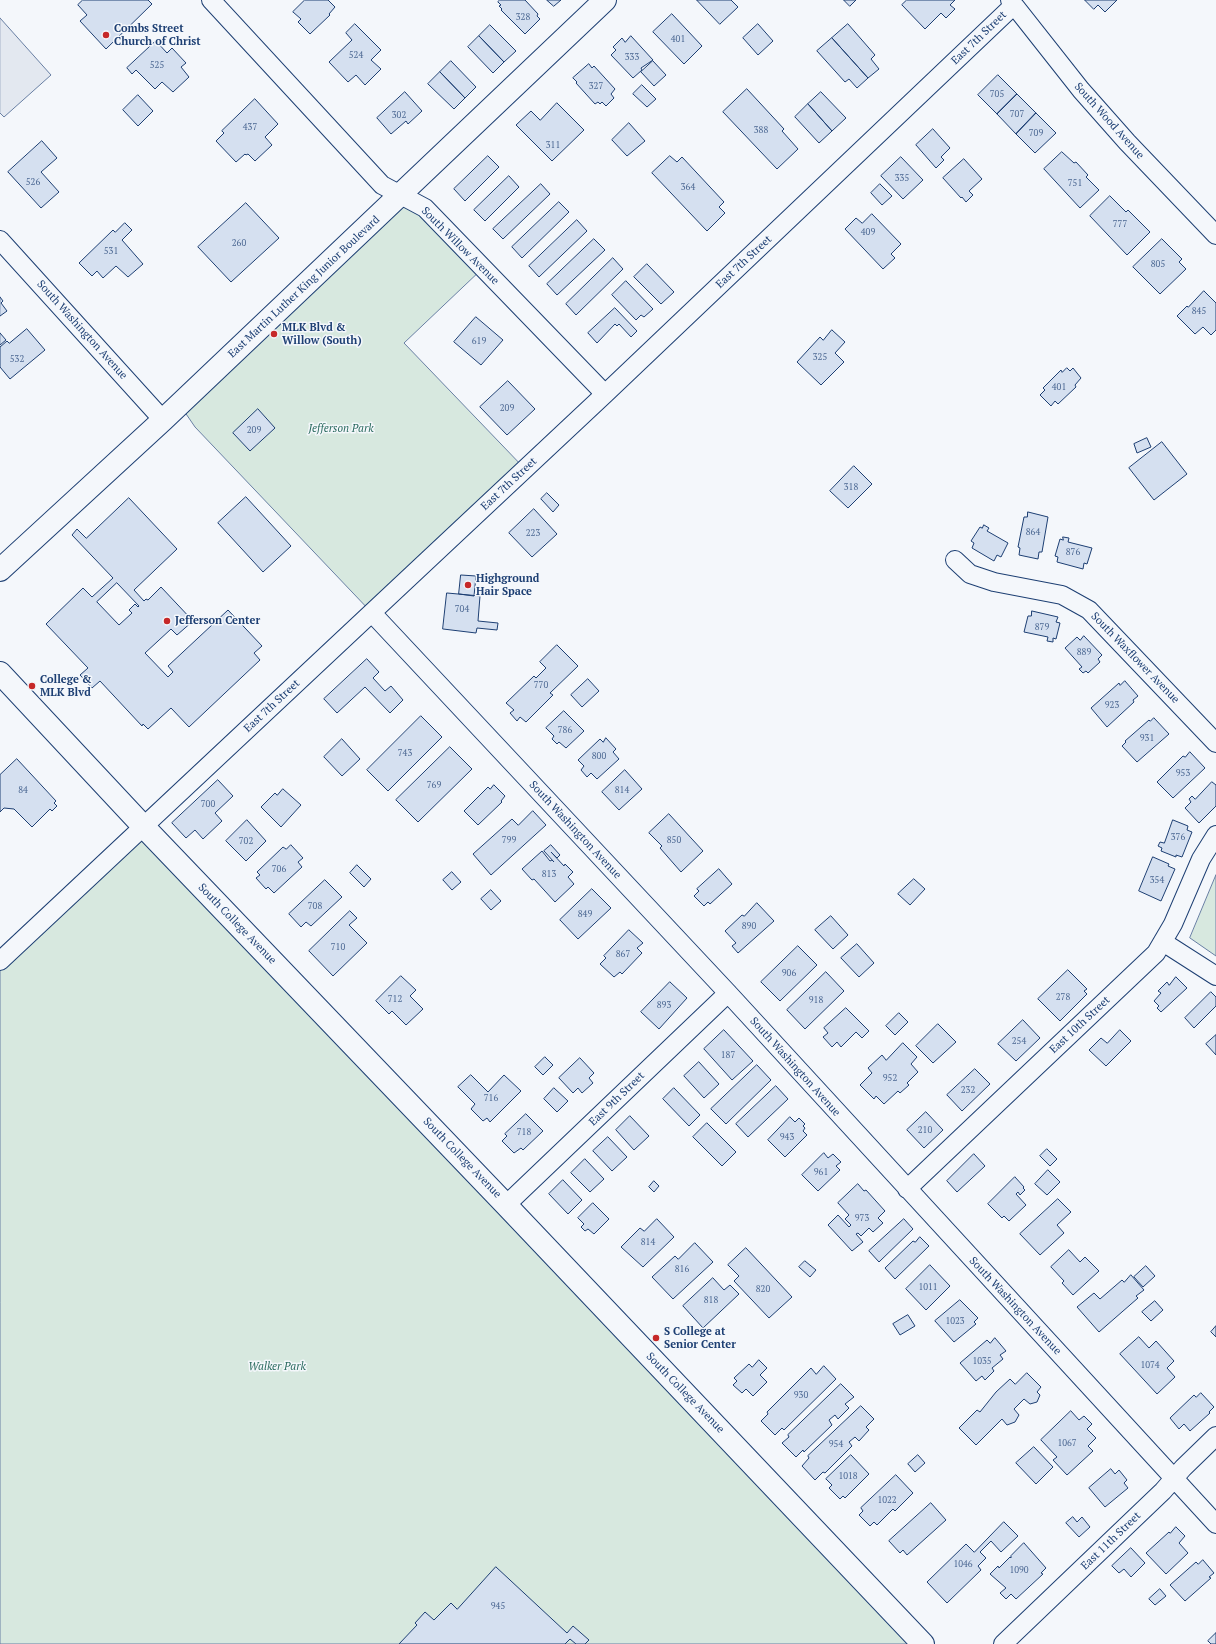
<!DOCTYPE html>
<html>
<head>
<meta charset="utf-8">
<style>
	body { margin:0 }
	canvas { display:block; background:#f4f7fb }
</style>
</head>
<body>
<canvas width="1216" height="1644"></canvas>
<script>
const g = document.querySelector('canvas').getContext('2d');
g.lineJoin = 'round';
function fillPath(path, color) { g.fillStyle = color; g.fill(path, 'evenodd'); }
function stroke(path, color, width, dash) { g.strokeStyle = color; g.lineWidth = width; g.lineCap = dash ? 'butt' : 'round'; g.setLineDash(dash || []); g.stroke(path); }
function drawText(font, color, halo, rows, align = 'center') {
  g.font = font + ' "PT Serif",serif'; g.lineWidth = 3; g.setLineDash([]); g.textBaseline = 'middle'; g.strokeStyle = halo; g.fillStyle = color; for (const [text, x, y, turn = 0] of rows) {
    g.save(); g.translate(x, y); g.rotate((+turn || 0) * Math.PI / 180); g.textAlign = isNaN(turn) ? turn : align; if (halo) g.strokeText(text, 0, 0); g.fillText(text, 0, 0); g.restore();
  }
}
const green = new Path2D(`
	M401 195 483 268 404 343 525 469 372 613 195 427 180 405Z
	M143 826 923 1644H0V961Z
	M1216 875V956L1190 938Z`);
fillPath(green, '#d7e8df');
stroke(green, '#687fa3', 1);
const parking = new Path2D(`
	M0 18 51 75 4 117 0 113Z`);
fillPath(parking, '#e3e8f0');
stroke(parking, '#687fa3', 1);
const building = new Path2D(`
	M83 0H148L152 4 106 49 80 21 87 15 78 5Z
	M305 0H328L335 7 329 14 330 15 310 34 298 22 301 19 293 12Z
	M500 0H525L538 14 537 16 540 19 525 34 501 10 502 9 499 6 501 5 498 2Z
	M547 0H561L554 6Z
	M697 0H731L738 7 720 24Z
	M844 0H856L850 6Z
	M907 0H955L950 5 955 9 946 18 941 13 925 29 902 5Z
	M1085 0H1117L1105 12 1098 5 1094 9Z
	M672 14 702 46 684 64 653 32Z
	M355 24 381 50 371 60 381 69 365 85 356 75 348 82 329 62 352 40 346 33Z
	M758 24 773 41 758 55 743 38Z
	M848 24 875 55 871 59 879 69 868 78 832 38Z
	M490 25 516 51 504 62 479 36Z
	M479 36 504 62 493 73 468 47Z
	M631 36 653 60 641 68 642 70 633 78 611 55 616 50 613 47 622 38 625 42Z
	M832 38 868 78 857 88 849 79 845 82 817 51Z
	M156 41 167 53 172 48 186 63 181 67 189 77 173 92 162 82 155 89 136 70 132 74 127 68Z
	M451 61 476 87 465 98 440 72Z
	M653 61 666 75 654 86 641 72Z
	M589 64 592 68 594 66 615 89 611 94 614 98 606 106 602 102 600 104 598 102 595 104 576 83 577 82 573 78Z
	M440 72 465 98 454 109 428 84Z
	M998 75 1017 94 997 114 978 95Z
	M642 85 656 99 647 107 633 94Z
	M747 89 784 129 782 131 798 149 777 169 723 112Z
	M405 92 422 111 408 124 406 121 391 134 377 118Z
	M821 92 846 118 832 131 808 104Z
	M1017 94 1036 113 1016 134 997 114Z
	M138 95 153 111 138 126 123 110Z
	M255 99 278 124 265 137 272 145 255 161 248 154 246 155 245 154 236 162 216 141 224 133 222 131Z
	M557 103 584 130 552 161 516 125 531 111 540 120Z
	M808 104 832 131 819 143 795 117Z
	M1036 113 1056 133 1035 153 1016 134Z
	M629 123 645 141 627 156 612 140Z
	M933 129 950 148 941 157 944 160 936 168 916 145Z
	M42 141 57 158 41 172 59 192 41 208 8 172Z
	M1062 152 1074 163 1076 162 1088 175 1086 177 1099 190 1080 208 1044 169Z
	M488 156 499 167 465 201 454 189Z
	M670 156 677 162 682 157 724 202 719 207 725 213 707 231 652 173Z
	M901 157 923 180 903 199 881 176Z
	M964 159 982 179 969 191 973 195 966 202 962 197 961 198 943 178Z
	M509 176 519 187 485 221 474 210Z
	M541 184 550 194 503 239 493 229Z
	M880 184 892 196 882 205 871 193Z
	M1110 196 1126 212 1128 210 1150 232 1127 255 1090 216Z
	M559 202 569 212 522 258 512 247Z
	M246 203 279 238 231 282 198 247Z
	M872 214 901 244 891 254 895 258 883 269 845 229 856 218 862 223Z
	M577 220 587 231 539 277 529 266Z
	M125 223 132 230 122 240 143 264 128 277 116 266 103 278 97 271 92 276 79 263 113 230 115 232Z
	M594 239 605 250 557 295 547 284Z
	M1162 239 1182 259 1179 262 1186 269 1160 294 1133 267Z
	M613 258 623 269 576 315 566 304Z
	M647 264 674 292 661 304 634 277Z
	M626 281 653 309 644 317 641 315 636 320 612 295Z
	M1204 291 1216 303V330L1211 335 1203 327 1195 334 1177 316 1187 306 1188 307Z
	M0 297 3 301 1 303 7 311 0 316Z
	M615 308 637 331 631 337 619 324 617 326 615 324 597 343 588 333Z
	M476 317 503 340 481 365 454 342Z
	M27 329 45 350 10 379 0 367V347L7 341 9 343Z
	M832 330 845 342 835 353 844 362 821 385 797 362 820 337 823 340Z
	M0 333 6 340 0 345Z
	M1067 368 1070 371 1073 368 1081 378 1075 385 1076 387 1058 404 1055 401 1051 406 1040 395 1045 390 1043 388 1061 370 1062 372Z
	M508 381 535 409 507 435 480 407Z
	M258 409 275 428 250 451 233 433Z
	M1147 438 1151 447 1137 453 1134 444Z
	M1162 442 1187 474 1154 500 1129 468Z
	M854 466 872 484 848 508 830 491Z
	M547 493 559 505 553 512 541 499Z
	M246 497 291 546 263 572 218 523Z
	M129 498 177 549 134 590 144 601 146 599 148 600 161 587 193 621 177 635 171 629 145 653 168 677 173 672 168 666 228 610 262 646 254 653 260 660 189 727 171 708 148 729 143 724 142 726 100 681 92 688 80 675 88 668 46 624 83 588 92 597 113 578 72 535 77 529 86 538ZM117 583 139 606 138 607 135 604 129 610 132 613 119 625 97 602Z
	M534 509 557 534 532 557 509 533Z
	M1028 512 1048 517 1042 552H1039L1038 559 1019 555 1020 548 1018 547 1024 517H1027Z
	M984 525 989 528 987 531 1008 543 1001 557 997 555 994 561 972 548 974 543 971 541 980 527 982 528Z
	M1063 537 1069 538 1068 542 1092 548 1087 564 1084 563 1083 569 1057 562 1058 557 1055 556 1060 539 1063 540Z
	M461 575 476 576 474 596 459 594Z
	M447 593 480 596 478 621 498 623 497 630 477 628 476 633 443 629Z
	M1032 611 1058 617 1056 622 1060 623 1056 639 1053 638V642L1047 641 1048 637 1024 632 1028 616H1031Z
	M1084 636 1102 655 1098 659 1100 662 1088 673 1086 671 1083 673 1079 669 1082 667 1065 648 1077 637 1080 640Z
	M557 645 578 666 550 693 553 695 526 722 520 717 517 721 510 713 514 710 506 703 534 676 536 678 546 668 540 662Z
	M367 659 379 672 373 678 385 691 391 686 403 700 390 713 365 687 337 713 324 699Z
	M588 679 599 691 582 707 571 695Z
	M1125 681 1138 696 1133 700 1134 702 1107 727 1091 708 1119 683 1120 685Z
	M564 711 584 731 566 748 559 742 557 744 552 739 554 736 546 728Z
	M421 716 442 737 388 791 367 770Z
	M1154 718 1169 734 1137 762 1122 746 1126 742 1125 741 1149 720 1150 721Z
	M606 738 616 749 613 752 619 759 597 779 591 773 587 777 581 770 584 766 578 760 600 739 603 742Z
	M342 739 360 759 342 776 324 757Z
	M450 747 472 769 418 822 396 800Z
	M1190 752 1205 768 1173 798 1157 782 1183 756 1185 757Z
	M17 759 56 801 54 803 57 806 52 811 50 809 32 827 14 809 4 808 0 812V775Z
	M625 770 642 789 619 810 602 792Z
	M218 780 233 796 215 813 222 821 203 839 195 830 186 838 172 823Z
	M1212 782 1216 785V806L1199 823 1185 808 1191 802 1189 799 1192 796 1195 799Z
	M494 785 505 796 501 801 502 802 478 825 464 811 488 787 490 789Z
	M283 789 301 805 281 827 261 807 275 793 277 795Z
	M533 811 546 825 491 875 473 854 512 819 518 825Z
	M669 814 703 851 681 872 660 848 662 846 649 833Z
	M247 820 266 841 246 861 226 841Z
	M1173 820 1188 826 1187 830 1192 832 1182 857 1176 855V857L1161 851 1162 848 1158 846 1160 842 1164 843Z
	M291 845 303 858 298 862 302 867 274 893 268 887 266 889 256 878 260 875 257 872 283 847 286 849Z
	M551 845 560 855 557 858 551 852 564 866 565 864 573 872 568 877 574 884 555 902 534 879 532 880 522 869 542 851 550 861 552 860 554 862 544 851Z
	M1153 857 1169 864 1168 866 1175 869 1161 901 1139 891Z
	M357 865 371 879 364 887 350 873Z
	M719 869 732 884 710 904 708 902 704 906 694 896 699 891 697 889Z
	M452 872 461 882 452 890 443 880Z
	M914 879 925 889 910 905 898 894Z
	M325 880 342 897 311 926 306 922 301 927 289 914Z
	M592 889 611 908 578 939 560 920Z
	M491 890 501 901 491 910 481 899Z
	M757 903 774 921 738 953 732 946 736 943 725 931 742 915 744 916Z
	M350 911 357 918 349 925 367 943 333 976 309 951Z
	M831 916 848 935 833 949 815 930Z
	M629 930 643 943 637 948 642 953 622 974 620 972 614 977 600 964 606 958 604 956Z
	M857 944 874 963 859 977 841 958Z
	M798 946 817 965 780 1001 761 982Z
	M1068 970 1087 989 1084 991 1087 994 1060 1021 1038 999Z
	M826 972 844 991 805 1029 787 1010Z
	M401 976 416 990 410 996 423 1009 406 1025 392 1011 389 1014 376 1001Z
	M1176 977 1187 988 1161 1012 1157 1008 1159 1006 1154 1001 1161 993 1158 991 1167 982 1169 985Z
	M670 982 687 998 659 1029 641 1012Z
	M1211 992 1216 997V1006L1194 1028 1185 1018Z
	M846 1008 869 1031 862 1038 856 1032 841 1047 837 1042 832 1047 823 1037 828 1033 824 1028Z
	M899 1013 908 1022 895 1035 886 1026Z
	M1023 1020 1040 1038 1016 1061 998 1044Z
	M938 1024 956 1042 933 1063 916 1046Z
	M724 1030 753 1061 732 1080 704 1049Z
	M1120 1030 1131 1041 1106 1066 1089 1050 1101 1038 1107 1043Z
	M1216 1035V1055L1206 1044Z
	M903 1043 917 1057 911 1064 918 1072 907 1083 909 1085 900 1093 898 1091 884 1104 876 1096 874 1099 860 1085 872 1073 868 1068 882 1055 886 1060Z
	M545 1057 553 1065 543 1075 535 1067Z
	M580 1058 594 1073 589 1078 593 1083 582 1093 578 1088 573 1093 559 1078Z
	M699 1062 719 1084 704 1098 684 1076Z
	M757 1065 771 1080 726 1124 711 1109Z
	M975 1069 990 1084 962 1111 947 1095Z
	M471 1075 488 1092 504 1075 521 1091 490 1122 487 1118 483 1121 471 1109 475 1104 458 1087Z
	M776 1086 788 1099 748 1137 736 1124Z
	M554 1088 568 1101 557 1112 544 1099Z
	M674 1088 700 1115 689 1126 663 1099Z
	M926 1112 943 1130 924 1148 907 1130Z
	M526 1114 543 1131 523 1150 521 1148 514 1153 502 1141 507 1136 505 1134Z
	M630 1116 649 1136 634 1150 616 1130Z
	M790 1117 795 1122 799 1118 805 1124 803 1126 805 1128 803 1131 807 1135 785 1157 768 1140Z
	M707 1123 736 1152 722 1166 693 1137Z
	M608 1137 627 1157 612 1171 593 1151Z
	M1047 1149 1057 1159 1050 1166 1040 1156Z
	M824 1153 828 1158 833 1154 841 1162 836 1166 840 1170 818 1191 802 1175Z
	M974 1154 985 1166 957 1192 947 1181Z
	M585 1159 604 1179 590 1192 571 1173Z
	M1048 1170 1060 1182 1047 1195 1035 1184Z
	M1015 1177 1024 1187 1023 1188 1025 1190 1020 1195 1018 1192 1016 1194 1026 1205 1009 1221 1004 1216 1002 1218 988 1204Z
	M563 1180 582 1200 568 1214 549 1194Z
	M654 1181 659 1186 654 1192 649 1187Z
	M858 1184 864 1191 866 1190 885 1211 878 1218 883 1223 873 1232 869 1228 861 1236 858 1233 856 1234 863 1242 852 1251 828 1225 838 1215 849 1227 851 1225 845 1219 849 1215 838 1203Z
	M1058 1199 1071 1212 1057 1225 1064 1233 1040 1255 1020 1234Z
	M593 1203 609 1219 594 1234 588 1229 585 1231 581 1227 584 1224 578 1218Z
	M657 1219 674 1237 643 1267 621 1247 640 1228 644 1231Z
	M904 1219 913 1229 879 1262 869 1251Z
	M920 1237 929 1246 895 1279 885 1268 913 1241 915 1242Z
	M695 1243 713 1262 673 1299 652 1277 675 1256 678 1259Z
	M746 1248 792 1297 769 1318 734 1281 739 1276 728 1265Z
	M1069 1250 1080 1262 1085 1257 1099 1271 1073 1295 1062 1283 1064 1281 1051 1267Z
	M805 1261 816 1270 810 1277 799 1267Z
	M930 1265 950 1286 926 1310 906 1289Z
	M1146 1266 1155 1276 1143 1287 1134 1277Z
	M1131 1275 1144 1290 1136 1296 1138 1298 1099 1332 1077 1307 1094 1293 1100 1299 1122 1280 1124 1282Z
	M713 1278 724 1290 730 1285 739 1294 703 1328 683 1306Z
	M960 1300 978 1318 974 1322 976 1324 954 1342 935 1321Z
	M1155 1301 1163 1310 1151 1321 1142 1312Z
	M908 1315 915 1326 900 1335 893 1324Z
	M1216 1326V1337L1211 1332Z
	M1139 1337 1149 1348 1156 1341 1174 1361 1167 1368 1175 1377 1157 1394 1120 1354Z
	M995 1338 1006 1351 1000 1355 1003 1359 992 1368 994 1371 985 1380 982 1376 976 1381 960 1363 987 1340 990 1343Z
	M759 1360 767 1368 760 1375 767 1382 753 1396 746 1389 742 1393 733 1385 737 1381 734 1378 749 1364 752 1367Z
	M824 1366 836 1379 784 1430 782 1428 775 1435 761 1421 768 1414 767 1412 811 1368 816 1374Z
	M1027 1373 1041 1387 1037 1392 1040 1395 1037 1402 1030 1404 1024 1399 1014 1409 1019 1415 1015 1422 1007 1425 1002 1419 976 1445 959 1428 977 1410 980 1412 996 1392 1010 1379 1015 1384Z
	M841 1384 854 1397 845 1404 849 1408 838 1419 835 1415 829 1420 832 1425 804 1452 803 1450 796 1457 782 1443 789 1437 788 1435Z
	M1201 1393 1214 1407 1209 1412 1210 1413 1190 1431 1184 1424 1179 1429 1170 1418 1194 1395 1196 1397Z
	M861 1406 874 1419 866 1427 869 1430 859 1441 855 1437 849 1442 852 1446 825 1473 823 1472 815 1480 802 1466 809 1458 808 1456Z
	M1071 1411 1079 1420 1084 1416 1092 1424 1087 1429 1096 1438 1088 1446 1093 1451 1067 1475 1053 1460 1057 1457 1041 1440Z
	M1034 1447 1053 1467 1036 1484 1016 1463Z
	M851 1455 869 1474 845 1498 843 1496 840 1499 829 1488 832 1485 826 1479Z
	M918 1455 925 1463 915 1472 908 1464Z
	M1111 1469 1115 1474 1119 1470 1127 1480 1124 1483 1128 1488 1105 1507 1089 1488Z
	M896 1475 913 1493 895 1511 893 1509 877 1525 874 1522 870 1526 859 1515 863 1511 861 1508Z
	M931 1503 946 1520 907 1555 903 1550 900 1553 889 1541Z
	M1073 1517 1077 1522 1082 1517 1090 1527 1079 1537 1066 1523Z
	M1004 1522 1018 1536 1001 1552 991 1541 980 1552 986 1558 978 1566 981 1570 947 1603 927 1582 966 1544 974 1552Z
	M1176 1527 1185 1536 1179 1543 1188 1553 1166 1574 1146 1553 1169 1532 1170 1533Z
	M1024 1543 1046 1568 1041 1573 1043 1574 1016 1599 1011 1594 1006 1599 1000 1593 1006 1588 990 1574 998 1566 999 1568 1010 1557 1011 1558V1556Z
	M1131 1548 1145 1563 1131 1577 1124 1569 1119 1573 1112 1566Z
	M1203 1560 1214 1573 1209 1577 1211 1578 1185 1601 1170 1585 1196 1562 1198 1564Z
	M496 1567 567 1633 573 1626 589 1640 585 1644H576L570 1639 565 1644H399L417 1625 415 1623 425 1612 434 1620 451 1603 457 1609Z
	M1160 1589 1166 1596 1155 1605 1149 1599Z
	M1216 1633V1644H1211L1208 1641Z`);
fillPath(building, '#d5e0f0');
stroke(building, '#1d3f73', 1);
const street = new Path2D(`
	M211 0 382 185 425 208 605 394
	M1010 0 1081 90 1127 142 1216 235
	M0 240 163 420
	M955 560 970 574 994 582 1062 595 1089 610 1216 743
	M372 613 728 993 1216 1524
	M1163 942 1216 976
	M0 961 605 394 1014 5
	M907 1189 1156 953 1173 924 1201 859 1216 835
	M506 1205 728 993
	M1003 1644 1163 1491 1183 1468 1216 1436`);
const secondary = new Path2D(`
	M0 570 163 420 605 0
	M0 673 143 826 506 1205 923 1644`);
stroke(street, '#1d3f73', 20);
stroke(secondary, '#1d3f73', 24);
stroke(street, '#f4f7fb', 18);
stroke(secondary, '#f4f7fb', 22);
for (const [x, y, r, color] of [
	[106,35,4,"#c62828"],
	[274,334,4,"#c62828"],
	[468,585,4,"#c62828"],
	[167,621,4,"#c62828"],
	[32,686,4,"#c62828"],
	[656,1338,4,"#c62828"]
]) { const dot = new Path2D(); dot.arc(x, y, r, 0, 2 * Math.PI); g.fillStyle = color; g.fill(dot); stroke(dot, '#f4f7fb', 1.5); }
drawText('9px', '#4b6792', null, [
	["328",523,17],
	["401",678,39],
	["524",356,55],
	["333",632,57],
	["525",157,65],
	["327",596,86],
	["705",997,94],
	["707",1017,114],
	["302",399,115],
	["437",250,127],
	["388",761,130],
	["709",1036,133],
	["311",553,145],
	["335",902,178],
	["526",33,182],
	["751",1075,183],
	["364",688,187],
	["777",1120,224],
	["409",868,232],
	["260",239,243],
	["531",111,251],
	["805",1158,264],
	["845",1199,311],
	["619",479,341],
	["325",820,357],
	["532",17,359],
	["401",1059,387],
	["209",507,408],
	["209",254,430],
	["318",851,487],
	["864",1033,532],
	["223",533,533],
	["876",1073,552],
	["704",462,609],
	["879",1042,627],
	["889",1084,652],
	["770",541,685],
	["923",1112,705],
	["786",565,730],
	["931",1147,738],
	["743",405,753],
	["800",599,756],
	["953",1183,773],
	["769",434,785],
	["84",23,790],
	["814",622,790],
	["700",208,804],
	["376",1178,837],
	["799",509,840],
	["850",674,840],
	["702",246,841],
	["706",279,869],
	["813",549,874],
	["354",1157,880],
	["708",315,906],
	["849",585,914],
	["890",749,926],
	["710",338,947],
	["867",623,954],
	["906",789,973],
	["278",1063,997],
	["712",395,999],
	["918",816,1000],
	["893",664,1005],
	["254",1019,1041],
	["187",728,1055],
	["952",890,1078],
	["232",968,1090],
	["716",491,1098],
	["210",925,1130],
	["718",524,1132],
	["943",787,1137],
	["961",821,1172],
	["973",862,1218],
	["814",648,1242],
	["816",682,1269],
	["1011",928,1287],
	["820",763,1289],
	["818",711,1300],
	["1023",955,1321],
	["1035",982,1361],
	["1074",1150,1365],
	["930",801,1395],
	["1067",1067,1443],
	["954",836,1444],
	["1018",848,1476],
	["1022",887,1500],
	["1046",963,1564],
	["1090",1019,1570],
	["945",498,1606]
]);
drawText('bold 11px', '#1d3f73', '#f4f7fb', [
	["Combs Street",114,29],
	["Church of Christ",114,42],
	["MLK Blvd &",282,328],
	["Willow (South)",282,341],
	["Highground",476,579],
	["Hair Space",476,592],
	["Jefferson Center",175,621],
	["College &",40,680],
	["MLK Blvd",40,693],
	["S College at",664,1332],
	["Senior Center",664,1345]
], 'left');
drawText('11px', '#1d3f73', '#f4f7fb', [
	["East 7th Street",979,38,-44],
	["South Wood Avenue",1109,121,48],
	["South Willow Avenue",460,246,45],
	["East 7th Street",744,262,-43],
	["East Martin Luther King Junior Boulevard",304,287,-43],
	["South Washington Avenue",82,330,48],
	["East 7th Street",509,484,-43],
	["South Waxflower Avenue",1135,658,46],
	["East 7th Street",272,706,-43],
	["South Washington Avenue",575,830,47],
	["South College Avenue",237,924,46],
	["East 10th Street",1080,1025,-43],
	["South Washington Avenue",795,1067,48],
	["East 9th Street",617,1099,-44],
	["South College Avenue",462,1158,46],
	["South Washington Avenue",1015,1306,47],
	["South College Avenue",685,1393,46],
	["East 11th Street",1111,1541,-44]
]);
drawText('italic 11px', '#2c6c60', '#f4f7fb', [
	["Jefferson Park",341,429],
	["Walker Park",277,1367]
]);
</script>
</body>
</html>
